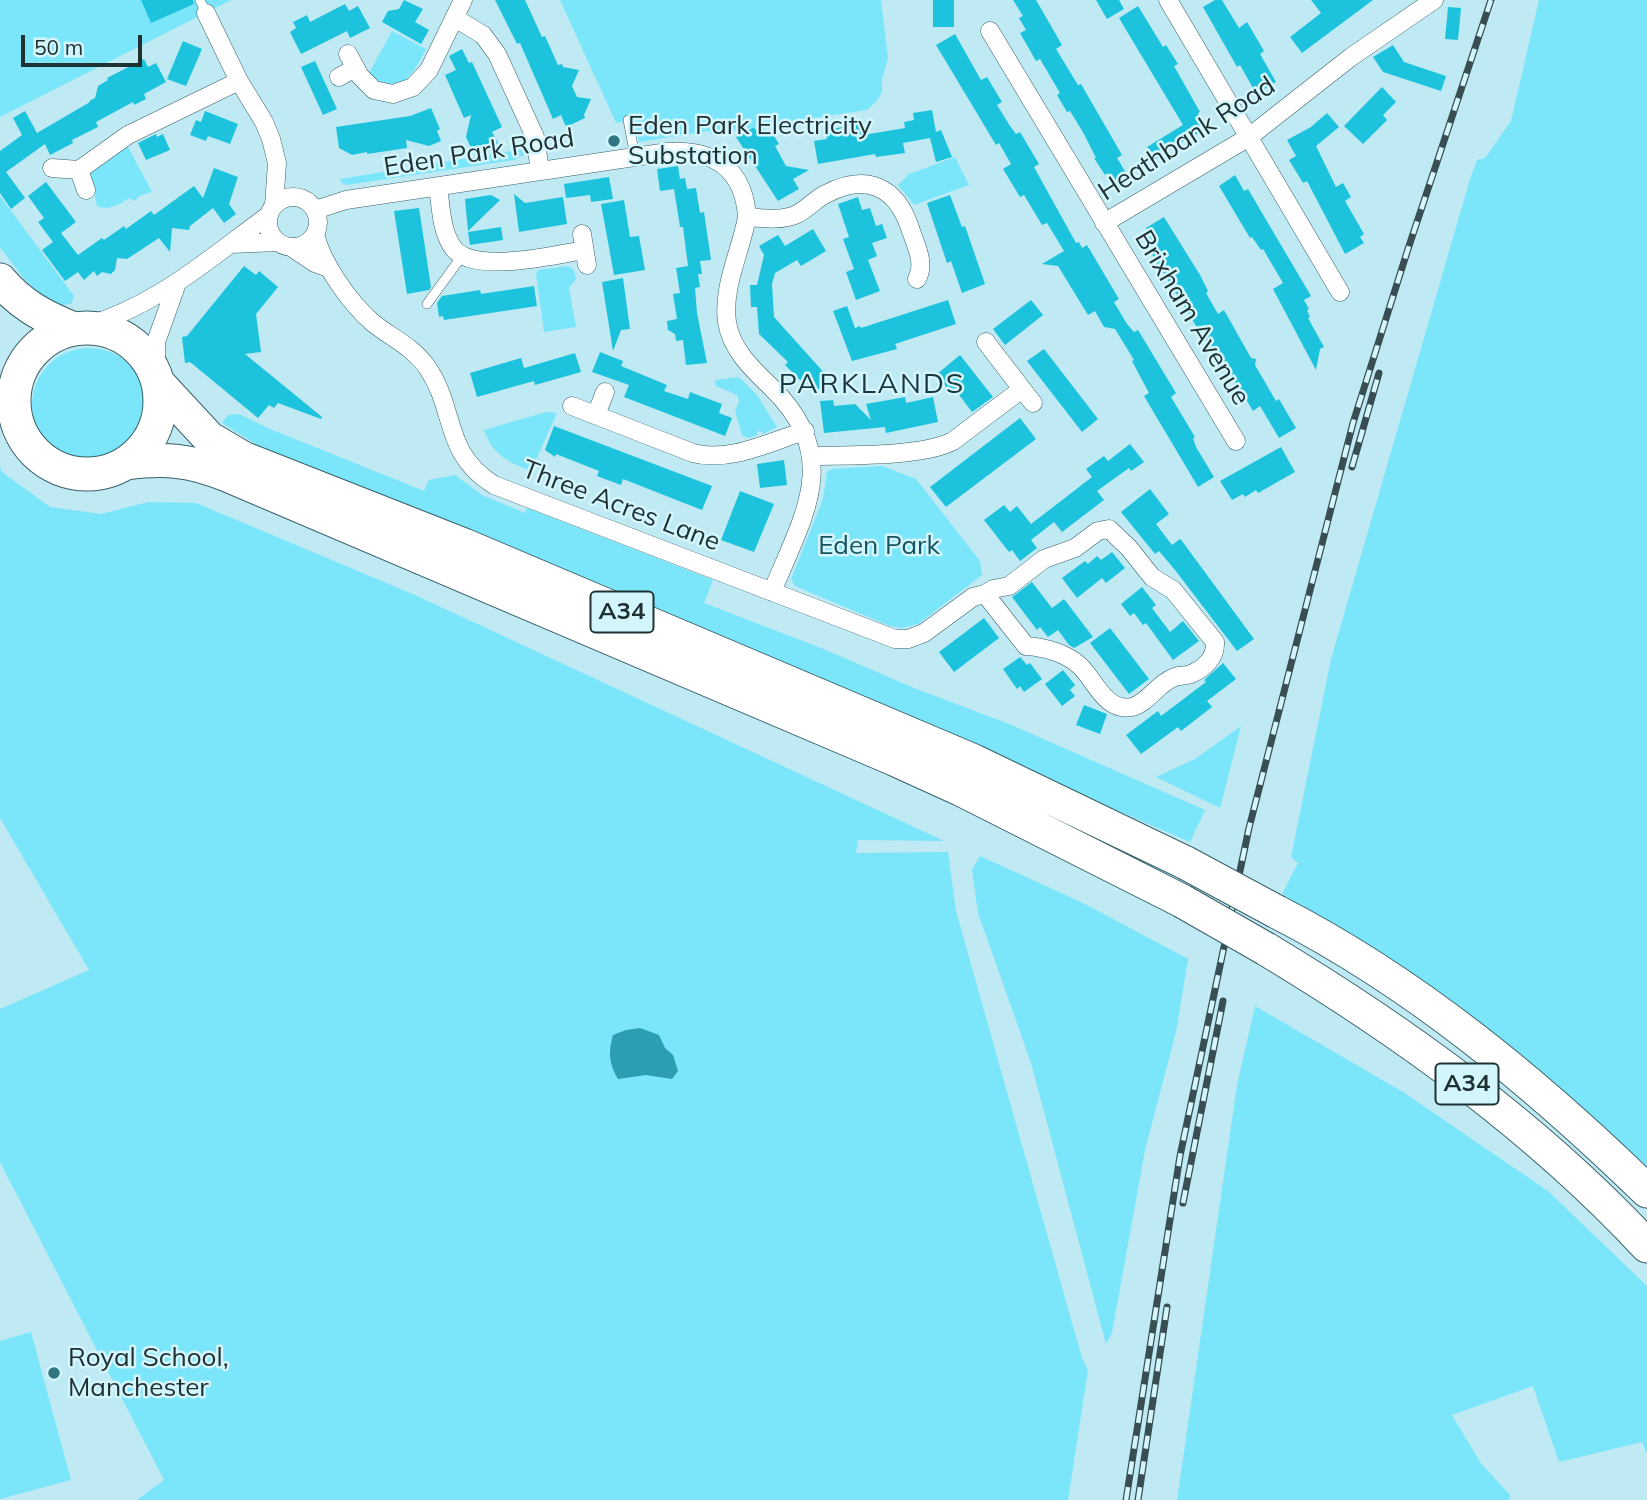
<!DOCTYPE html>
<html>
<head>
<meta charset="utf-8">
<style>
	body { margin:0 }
	#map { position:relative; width:1647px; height:1500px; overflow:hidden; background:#bfeaf4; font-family:Mulish,sans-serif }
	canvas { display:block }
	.scale { position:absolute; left:21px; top:35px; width:121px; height:32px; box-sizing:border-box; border:4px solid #203134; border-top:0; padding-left:9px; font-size:21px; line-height:24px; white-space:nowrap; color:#203134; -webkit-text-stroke:5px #d3f6fd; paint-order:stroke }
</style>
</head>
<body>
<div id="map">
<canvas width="1647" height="1500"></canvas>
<div class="scale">50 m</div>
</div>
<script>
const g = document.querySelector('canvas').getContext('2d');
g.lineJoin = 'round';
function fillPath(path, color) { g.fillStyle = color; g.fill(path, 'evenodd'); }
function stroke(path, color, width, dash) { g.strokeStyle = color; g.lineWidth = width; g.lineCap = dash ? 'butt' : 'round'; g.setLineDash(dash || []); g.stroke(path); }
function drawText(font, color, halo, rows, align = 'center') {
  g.font = font + ' Mulish,sans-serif'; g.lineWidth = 5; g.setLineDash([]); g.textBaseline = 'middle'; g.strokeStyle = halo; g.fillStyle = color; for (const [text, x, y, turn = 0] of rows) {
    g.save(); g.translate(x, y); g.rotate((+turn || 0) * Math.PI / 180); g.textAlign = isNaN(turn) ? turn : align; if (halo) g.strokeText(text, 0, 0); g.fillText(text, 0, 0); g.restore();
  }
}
fillPath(new Path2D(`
	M0 0H231L0 117Z
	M560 0H881L888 58 882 80V92L877 101 867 110 710 134 709 131 639 142 633 120 616 123Z
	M1539 0H1647V1174L1376 956 1282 894 1298 863 1291 857 1331 659 1470 179 1477 160 1485 158 1511 121Z
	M392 31 426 49C413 75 398 101 369 73Z
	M127 145 152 192 139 196 135 201 129 198C119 205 108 211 97 206L90 174Z
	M524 149V155L514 160 347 185 342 183 340 179Z
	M955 157 969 185 914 205 898 185 909 174Z
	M0 196 74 296 72 303 60 306 40 294 25 280 0 247Z
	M568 266 574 270 576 279 569 288 576 327 544 332 536 274 538 270Z
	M32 405a57 57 0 1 1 114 0a57 57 0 1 1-114 0Z
	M739 377 757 395 777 427 763 434 762 431 757 432 758 435 748 438 742 435 735 411 739 402 737 395 716 386 715 380Z
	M546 412 557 413 531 471C508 462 493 455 484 430Z
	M239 414 270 429 424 491 429 480 455 475 482 495 525 513 527 508 713 580 704 603 821 648 914 688 1009 724 1205 810 1190 842 918 724 259 446 222 423 228 415Z
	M882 466 916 479 980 561 982 575 918 624 902 628 890 626 795 586 791 579 823 499 827 472 831 469Z
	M0 467 2 472 50 507 101 514 148 502 196 503 415 595 944 841 858 840 856 853 948 852 956 911 1082 1358 1088 1370 1068 1500H137L164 1480 0 1162V1009L89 970 0 818Z
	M1241 726 1220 808 1156 777 1195 759Z
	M980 856 1085 904 1188 959 1176 1032 1145 1150 1112 1333 1106 1344 1031 1063 978 913 972 870Z
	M1255 1006 1403 1092 1548 1191 1647 1286V1454L1642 1442 1559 1462 1533 1386 1452 1415 1480 1462 1510 1495 1509 1500H1177L1237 1085Z
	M31 1332 71 1480 0 1499V1341Z`), '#7be5fa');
fillPath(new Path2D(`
	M640 1028 659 1035 665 1048 673 1055 678 1071 672 1079 646 1075 618 1079C609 1064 608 1052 613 1035L626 1030Z`), '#2b9eb1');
fillPath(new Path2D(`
	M141 0H193L194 4 151 23Z
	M404 0 423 9 415 22 429 30 421 44 382 22 388 11 399 9Z
	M495 0H525L542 37 545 36 558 65 562 64 563 67 579 70 572 86 577 97 591 99 584 115 585 118 566 127 561 115 553 119 520 43 517 44Z
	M933 0H954V27H933Z
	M1013 0H1036L1062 45 1056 49 1078 85 1081 84 1122 155 1117 158 1128 176 1115 184 1108 173 1105 175 1094 158H1096L1084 134 1070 111 1067 112 1057 95 1060 93 1040 59 1036 61 1020 33 1026 30 1019 18 1023 16Z
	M1096 0H1119L1124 9 1107 19Z
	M1215 0H1222L1239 28 1247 22 1264 51 1260 54 1276 82 1259 92 1255 87 1253 88 1240 65 1237 67 1203 7Z
	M1311 0H1373L1302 53 1290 37 1321 13Z
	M345 4 349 11 358 6 370 28 350 38 347 31 301 54 290 32 296 28 293 22 307 15 310 22Z
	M1138 6 1163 47 1166 45 1178 64 1174 66 1200 112 1198 113 1205 130 1168 149 1169 151 1154 160 1147 147 1183 125 1119 18Z
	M1448 7 1461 8 1458 40 1445 39Z
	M955 34 981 80 987 77 1002 102 997 105 1010 126 1016 134 1020 132 1039 164 1034 167 1076 243 1079 242 1082 248 1087 245 1119 299 1114 302 1127 324 1134 332 1138 330 1176 393 1171 397 1195 437 1193 438 1196 447 1214 477 1198 487 1144 396 1149 393 1132 361 1134 360 1115 329 1104 327 1095 311 1088 315 1058 266 1042 264 1064 251 1047 223 1042 225 1024 195 1020 197 1003 169 1011 164 999 143 996 145 936 45Z
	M183 41 202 49 186 86 167 79Z
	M1393 45 1404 62 1446 76 1441 91 1383 72 1373 57Z
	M462 49 469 63 472 62 502 127 492 132 499 145 484 152 470 146 466 137 471 115 464 118 445 75 456 70 449 56Z
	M144 59 148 67 156 63 166 82 144 94 146 99 134 105 133 102 96 122 98 127 72 140 73 143 50 155 45 144 6 172 25 198 11 209 0 193V151L22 135 13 118 25 111 37 133 90 102 89 101 95 98 98 86 108 80 107 78Z
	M315 61 337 109 323 115 301 67Z
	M1382 87 1396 102 1383 115 1387 120 1363 144 1344 126Z
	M431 108 440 129 437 131 441 141 429 146 406 140 407 148 367 154V152L352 155 339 148 336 127 410 116Z
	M932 110 936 132 941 130 952 157 936 162 930 138 903 143 905 153 876 157 875 154 818 164 814 141 827 139 825 130 861 124 862 132 869 130V134L905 128 904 122 914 120 913 113Z
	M205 111 238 124 230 144 208 136 206 141 190 135 196 120 201 122Z
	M1327 113 1339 127 1316 146 1336 187 1343 183 1351 197 1345 201 1364 234 1360 237 1364 243 1345 254 1307 181 1303 183 1289 160 1296 156 1287 140 1311 127Z
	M762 126 767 134 771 131 779 144 775 146 786 166 809 170 793 179 799 189 778 201 736 137 754 127 756 130Z
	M156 134 157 137 163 134 170 150 146 160 138 143Z
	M678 166 680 179 685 178 687 189 696 188 700 213 704 212 711 260 700 261 702 274H698L700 287 695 288 697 313 707 363 686 365 683 340 676 341 675 334 668 330 667 321 677 319 673 294 680 293 676 268 688 266 683 227H680L674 189 660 191 657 169Z
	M214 168 238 177 229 204 236 214 224 223 213 208 190 226 189 230 172 228 170 252 159 238 127 259 117 258 115 270 111 274 102 272 97 276 94 271 84 280 78 272 65 281 42 250 53 242 38 222 44 218 28 196 46 182 76 222 61 233 78 255 102 238 104 240 124 226 126 229 151 211 154 215 194 186 203 198Z
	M1235 175 1244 191 1248 189 1311 296 1304 300 1309 309 1307 310 1310 317 1308 318 1324 347 1320 349 1316 370 1273 289 1283 283 1263 249 1261 250 1252 237 1250 238 1219 186Z
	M609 177 613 199 591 202 590 195 566 198 564 184Z
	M514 194 525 203 563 197 567 224 519 232Z
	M491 195 500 200 468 231 465 199Z
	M950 195 962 227 965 226 985 284 962 293 951 261 947 263 927 203Z
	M858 197 862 210 870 208 876 226 882 224 887 238 872 243 877 256 868 260 880 291 856 300 846 272 854 269 843 239 849 237 838 204Z
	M624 200 630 237 639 236 645 270 614 275 601 204Z
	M419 208 431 287 429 290 407 294 394 211Z
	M1164 217 1200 275 1208 291 1206 293 1218 314 1224 310 1251 358 1256 359 1255 365 1276 401 1279 399 1296 428 1279 438 1260 406 1253 411 1226 367 1222 368 1148 248 1153 244 1146 228Z
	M501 227 503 240 470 245 468 232Z
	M813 229 826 251 801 266 797 260 775 273 772 284 774 317 827 376V381L814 394 785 365 788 362 759 334 757 307H751L750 285H757L764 255 759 246 778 235 785 246Z
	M244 266 256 275 259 271 278 287 256 314 261 352 245 354 322 417 321 419 278 403 274 408 269 405 258 418 190 362 185 363 182 337 187 336Z
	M623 278 630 329 621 330 613 351 602 282Z
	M534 286 537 306 444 320 443 316 439 317 437 303 442 296 480 290 481 294Z
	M948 300 956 324 895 344 897 349 852 361 833 311 847 306 855 328 860 326 861 328Z
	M1031 300 1043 315 1005 345 993 329Z
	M1044 349 1098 419 1082 432 1027 361Z
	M600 352 623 361 621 366 667 385 664 391 688 399 690 392 722 404 719 413 732 418 725 436 624 397 629 385 592 372Z
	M575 353 581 372 535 385 534 381 477 397 470 373 521 358 524 368Z
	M960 355 993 397 972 412 957 392 952 395 937 374Z
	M905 397 906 403 933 397 938 422 886 433 885 427 824 433 820 401 833 400 834 406 855 404 871 420 866 404Z
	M1020 418 1036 439 946 507 930 487Z
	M554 426 712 486 702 510 623 479 621 485 597 476 599 471 556 454 555 457 545 450Z
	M1130 444 1144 462 1131 471 1129 468 1122 473 1097 491 1104 500 1062 532 1054 522 1031 540 1037 548 1020 561 1012 550 1009 552 984 520 1004 505 1010 512 1017 506 1031 524 1092 477 1086 469 1104 456 1108 461Z
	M1281 447 1295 472 1258 493 1256 490 1245 497 1243 494 1232 500 1220 481Z
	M784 460 787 485 760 488 757 464Z
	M1150 489 1169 514 1156 524 1172 545 1180 539 1182 541 1254 639 1237 651 1175 570 1159 551 1155 554 1121 512Z
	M740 491 774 504 754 552 721 540Z
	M1112 552 1125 568 1106 583 1102 578 1077 598 1062 578 1085 561 1088 564 1097 556 1101 560Z
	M1032 582 1052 608 1064 599 1093 637 1074 648 1069 645 1058 630 1048 637 1040 627 1037 630 1012 597Z
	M1142 587 1156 605 1152 608 1170 632 1183 621 1199 641 1173 660 1146 623 1143 625 1134 613 1130 616 1121 604Z
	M984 618 999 638 954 672 939 652Z
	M1110 628 1149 679 1129 694 1090 643Z
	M1020 657 1027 665 1030 663 1042 679 1024 692 1020 686 1017 689 1003 669Z
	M1223 663 1236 679 1207 701 1212 707 1181 731 1178 727 1141 754 1126 735 1158 711 1161 716 1206 682 1204 680Z
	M1063 670 1075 685 1070 690 1075 696 1062 706 1045 684Z
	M1084 705 1107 714 1100 734 1076 725Z`), '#1dc3dd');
const lane = new Path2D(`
	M200 0 206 13
	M628 120 635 156
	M427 304 462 256`);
const street = new Path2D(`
	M1168 0 1340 292
	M206 13 239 81 264 122 271 139 277 163 274 206
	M455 18 483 35 497 54 535 137 540 171
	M990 31 1236 441
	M348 54 360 76 374 90 393 94 413 87 429 70 463 0
	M339 77 355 68
	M52 168 79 170 86 190
	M79 170 128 135 239 81
	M438 187C441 206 441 233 454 249 475 274 555 255 584 250
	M268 222a25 25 0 1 1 50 0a25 25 0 1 1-50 0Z
	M315 210 346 200 668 152C714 149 744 169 747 217 741 251 722 287 727 322 731 349 752 369 771 387 843 457 804 514 772 592
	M747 217C762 218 780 221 795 215 807 210 815 199 826 194 866 173 896 186 910 228 915 244 926 263 917 279
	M1104 223 1249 137 1351 57 1434 0
	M315 234C322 264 350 303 373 323 392 338 413 347 427 367 457 411 442 452 494 485L895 639H908L924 633 973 597 985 594 993 589 1009 586 1044 559 1075 548 1098 531 1109 529 1129 548 1152 577 1173 590 1215 642C1216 657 1205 668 1191 674 1187 676 1180 675 1175 677 1159 682 1148 703 1132 707 1105 712 1095 680 1080 666 1066 653 1044 647 1026 646L985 594
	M582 234 587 265
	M230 244 278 242
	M291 247 315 263 329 268
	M84 327C158 305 207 260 269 215
	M156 375V342L177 283
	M1022 389 1033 403
	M572 406 693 453C729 463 769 442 805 431
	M596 415 605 392
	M812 456C849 455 922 457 953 441L1022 389 986 342`);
const highway = new Path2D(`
	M0 280C21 305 44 317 74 329
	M14 401a73 73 0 1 1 146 0a73 73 0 1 1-146 0Z
	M158 383 209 438 243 458 464 545 974 761 1186 863
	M126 463C166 458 190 460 227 475L894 759 960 789 1182 901
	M1277 912C1414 982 1537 1084 1647 1191
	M1266 949C1404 1032 1537 1128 1647 1246`);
stroke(lane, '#386068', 10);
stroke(street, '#386068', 19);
stroke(highway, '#386068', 35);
stroke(lane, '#fff', 9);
stroke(street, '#fff', 18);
stroke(highway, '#fff', 33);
const rail = new Path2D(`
	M1352 467 1379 373
	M1183 1203 1223 1001
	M1126 1500 1180 1156 1249 828 1353 423 1408 249 1491 0
	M1138 1500 1167 1307`);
stroke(rail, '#394e52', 7);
stroke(rail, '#d3f6fd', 4.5, [13]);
const highwayBridge = new Path2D(`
	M1186 863 1277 912
	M1182 901 1266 949`);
stroke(highwayBridge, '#386068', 35, []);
stroke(highwayBridge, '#fff', 33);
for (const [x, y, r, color] of [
	[614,141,7,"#2f7582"],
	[54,1373,7,"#2f7582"]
]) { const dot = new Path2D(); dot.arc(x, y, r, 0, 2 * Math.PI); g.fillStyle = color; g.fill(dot); stroke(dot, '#d3f6fd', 2.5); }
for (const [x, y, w] of [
	[622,612,63],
	[1467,1084,63]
]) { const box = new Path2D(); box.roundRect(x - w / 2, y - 20.5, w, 41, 5); g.fillStyle = '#d3f6fd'; g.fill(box); stroke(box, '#203134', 2); }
drawText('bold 24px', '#203134', null, [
	["A34",622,612],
	["A34",1467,1084]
]);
drawText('26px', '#203134', '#d3f6fd', [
	["Eden Park Electricity",628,126],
	["Substation",628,156],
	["Royal School,",68,1358],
	["Manchester",68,1388]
], 'left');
drawText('26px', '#203134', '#d3f6fd', [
	["Heathbank Road",1187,139,-33],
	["Eden Park Road",479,153,-9],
	["Brixham Avenue",1192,318,59],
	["Three Acres Lane",621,506,21]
]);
drawText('26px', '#15535e', '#d3f6fd', [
	["Eden Park",879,546]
]);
g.letterSpacing = '2px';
drawText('28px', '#17383e', '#d3f6fd', [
	["PARKLANDS",872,385]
]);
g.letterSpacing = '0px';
</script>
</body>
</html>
